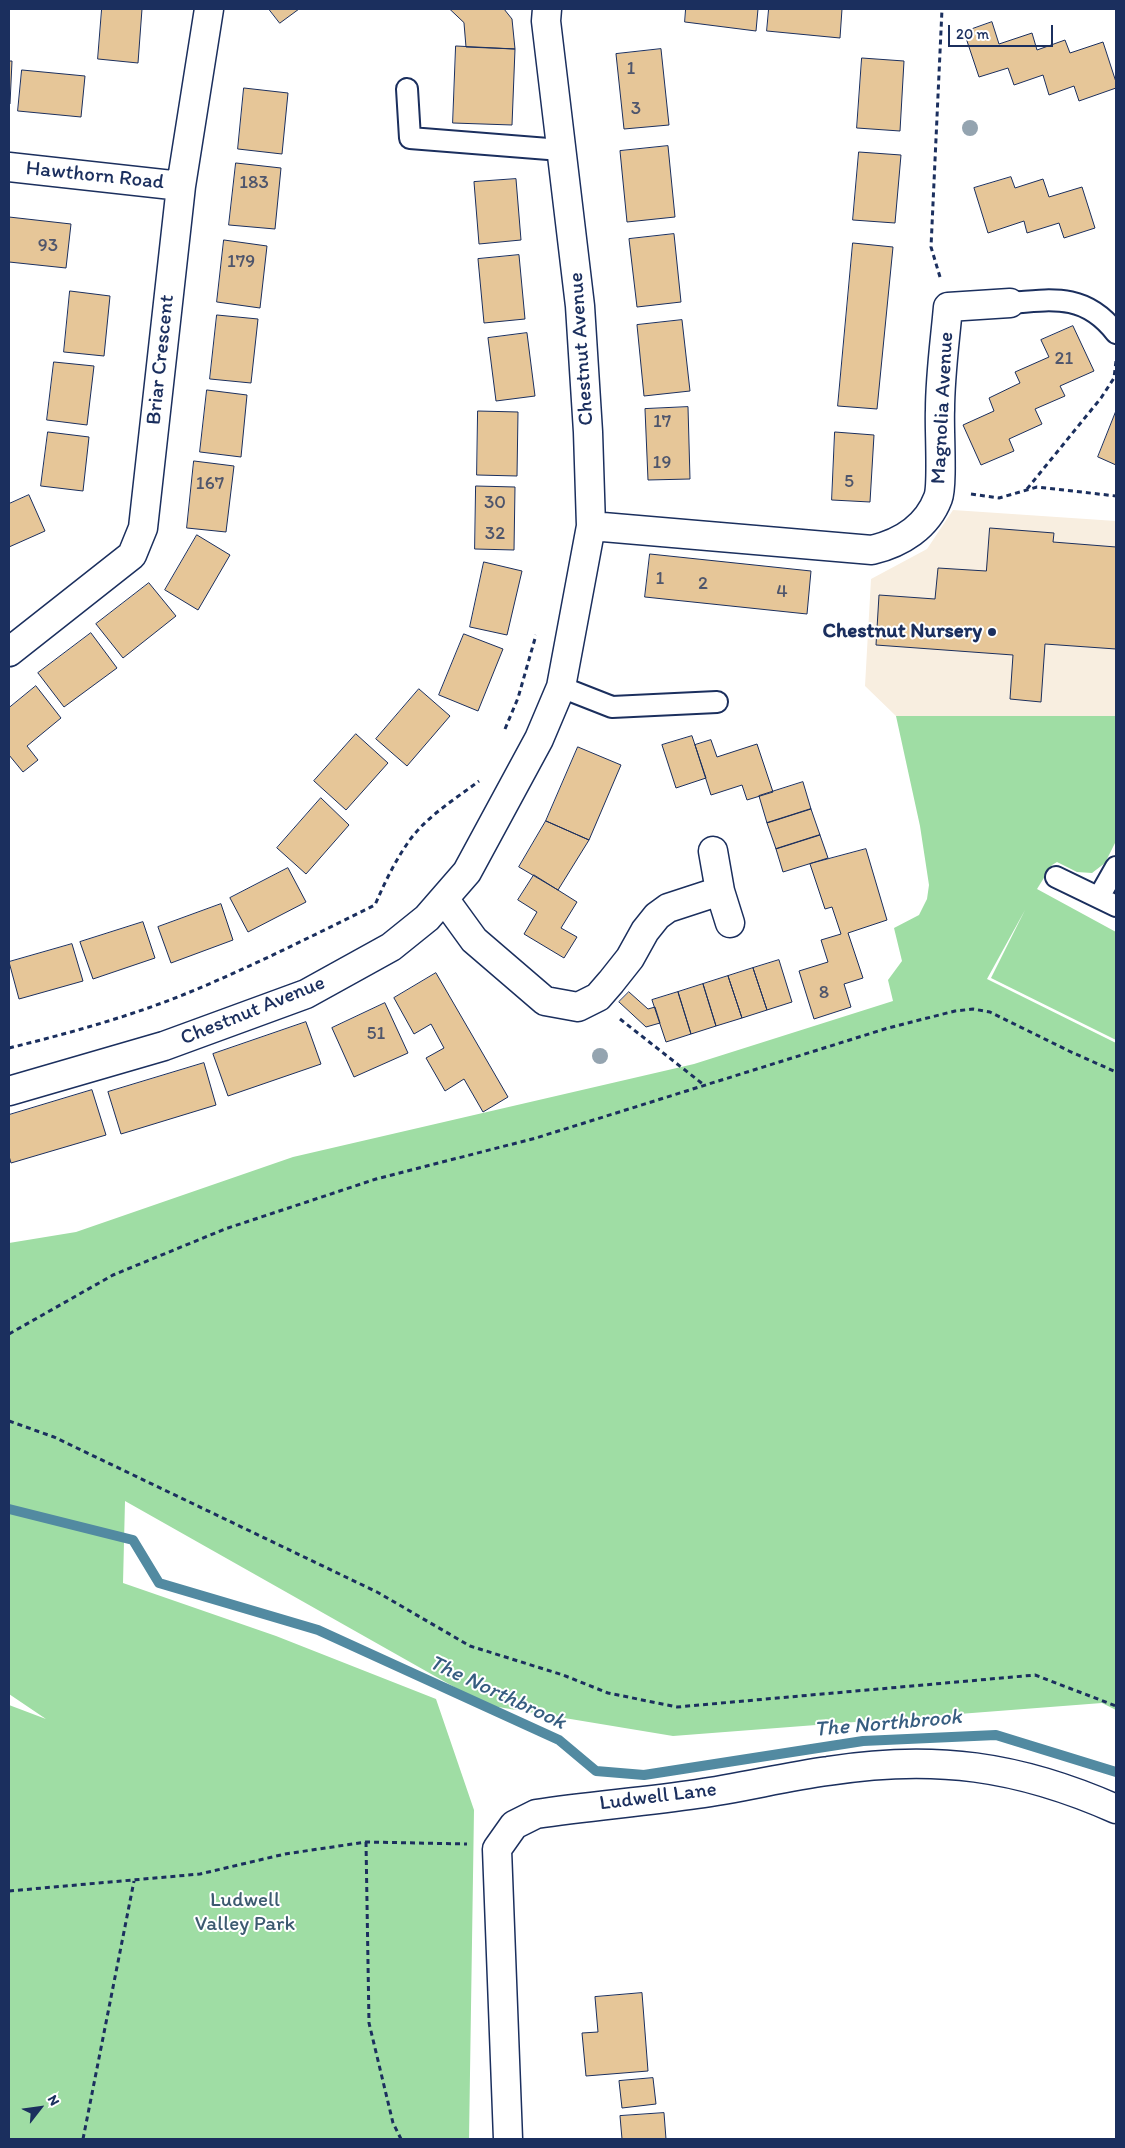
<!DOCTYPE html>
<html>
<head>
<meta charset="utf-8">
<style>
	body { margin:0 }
	#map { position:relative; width:1125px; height:2148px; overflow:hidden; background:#fff; font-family:Itim,sans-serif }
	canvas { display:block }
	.frame { position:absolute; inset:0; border:10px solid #1b2f5e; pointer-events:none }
	.north { position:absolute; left:15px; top:2083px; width:50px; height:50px; -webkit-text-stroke:4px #fff; paint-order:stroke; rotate:60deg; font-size:14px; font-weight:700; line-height:20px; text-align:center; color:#1b2f5e }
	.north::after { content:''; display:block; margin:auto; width:18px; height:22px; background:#1b2f5e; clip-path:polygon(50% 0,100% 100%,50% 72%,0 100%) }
	.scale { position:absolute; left:948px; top:25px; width:105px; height:22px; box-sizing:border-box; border:2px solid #1b2f5e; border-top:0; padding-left:6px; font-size:15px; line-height:18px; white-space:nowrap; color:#1b2f5e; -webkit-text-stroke:4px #fff; paint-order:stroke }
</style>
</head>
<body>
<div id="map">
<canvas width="1125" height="2148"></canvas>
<div class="frame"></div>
<div class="north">N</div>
<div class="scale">20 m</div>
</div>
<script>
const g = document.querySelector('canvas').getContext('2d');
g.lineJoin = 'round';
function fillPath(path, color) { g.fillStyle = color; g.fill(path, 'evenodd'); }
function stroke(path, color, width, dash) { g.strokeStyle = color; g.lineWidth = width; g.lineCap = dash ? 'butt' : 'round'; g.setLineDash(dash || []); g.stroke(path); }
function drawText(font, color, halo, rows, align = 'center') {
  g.font = font + ' Itim,sans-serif'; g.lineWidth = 4; g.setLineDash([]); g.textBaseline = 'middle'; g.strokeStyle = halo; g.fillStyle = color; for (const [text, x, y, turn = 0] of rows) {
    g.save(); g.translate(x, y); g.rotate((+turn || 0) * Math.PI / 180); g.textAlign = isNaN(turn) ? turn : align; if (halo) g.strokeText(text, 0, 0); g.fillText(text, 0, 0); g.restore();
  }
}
fillPath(new Path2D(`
	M953 510 1116 521V716H896L865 686 871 579 927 549Z`), '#f8eee0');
fillPath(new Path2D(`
	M896 716H1116V841L1105 863 1092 873 1077 872 1057 862 1052 865 1037 889 1116 932V1040L991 978 1025 910 987 979 1116 1043V1710L1102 1703 673 1736 486 1705 125 1501 123 1583 276 1636 436 1699 474 1810 469 2139H9V1705L46 1719 9 1694V1243L76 1232 293 1157 694 1064 893 1001 888 980 902 961 894 928 919 915 927 899 929 885 920 826Z`), '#9fdda4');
stroke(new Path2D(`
	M9 1509 133 1540 159 1583 318 1630 559 1740 596 1771 644 1775 863 1741 996 1735 1116 1772`), '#528aa1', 10);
const building = new Path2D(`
	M102 9H142L138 63 98 59Z
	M269 9H299L280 23Z
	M450 9H504L512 19 515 49 466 47 464 23Z
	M686 9H758L756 31 685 22Z
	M769 9H842L840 38 767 31Z
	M992 22 999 44 1032 33 1037 50 1065 40 1070 53 1103 42 1116 82V88L1079 101 1074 86 1049 95 1043 75 1014 85 1008 68 979 77 964 32Z
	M456 46 515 49 512 125 453 123Z
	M661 49 669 125 624 129 616 54Z
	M862 58 904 61 900 131 857 128Z
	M9 61H12L10 104H9Z
	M22 70 85 76 81 117 18 111Z
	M244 88 288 93 282 154 238 149Z
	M668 146 675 217 627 222 620 151Z
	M859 152 901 155 895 223 853 220Z
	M236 163 281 168 275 229 229 225Z
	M1011 177 1015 188 1043 179 1049 197 1082 187 1095 228 1064 238 1059 223 1027 233 1024 221 988 233 974 188Z
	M516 179 521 240 479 244 474 182Z
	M9 217 71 224 66 268 9 262Z
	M674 234 681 302 637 307 629 239Z
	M224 240 267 246 260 308 217 302Z
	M853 243 893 247 877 409 838 406Z
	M519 255 525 319 484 323 478 259Z
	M70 291 110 296 104 356 64 352Z
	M217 315 258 319 251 383 210 379Z
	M682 320 690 391 644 396 637 325Z
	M1073 326 1094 371 1060 386 1065 396 1035 409 1042 424 1009 439 1014 451 981 465 963 425 994 411 989 398 1020 383 1015 372 1049 357 1041 340Z
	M527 333 535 396 496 401 488 338Z
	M54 362 94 366 87 425 47 420Z
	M207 390 247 395 241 457 200 452Z
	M688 407 690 479 648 480 645 409Z
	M478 411 518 412 517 476 477 475Z
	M1116 411V465L1098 457Z
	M48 432 89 437 83 491 41 486Z
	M835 432 874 435 870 502 832 500Z
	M194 461 234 466 226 532 187 528Z
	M476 486 515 487 514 550 475 549Z
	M29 495 45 531 9 547V504Z
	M990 528 1054 533 1053 542 1116 547V649L1045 644 1041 702 1010 699 1013 655 876 645 879 595 935 599 938 568 986 571Z
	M197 535 230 555 198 610 165 590Z
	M650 554 811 571 807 614 645 597Z
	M484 562 522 571 507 635 470 627Z
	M149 583 176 616 123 658 96 624Z
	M91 633 117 668 64 707 38 673Z
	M464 634 503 649 478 711 439 695Z
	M36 686 61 718 27 746 38 760 23 772 9 755V708Z
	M419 689 450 716 407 766 376 739Z
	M356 734 388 763 346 810 314 781Z
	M692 736 706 778 676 788 662 745Z
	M711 740 717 757 757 744 773 792 747 800 742 785 711 795 695 745Z
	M578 747 621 765 589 840 546 821Z
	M803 782 811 809 767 823 759 796Z
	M321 798 349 825 306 874 277 848Z
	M811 809 820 835 776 849 767 823Z
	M546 821 589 840 558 890 519 867Z
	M820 835 828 858 783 872 776 849Z
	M866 849 887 920 848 933 863 978 844 984 851 1007 814 1019 799 971 828 962 821 940 841 934 832 907 825 909 810 864Z
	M288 868 306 902 248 932 230 898Z
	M534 875 577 902 561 928 577 937 564 958 524 934 537 912 518 900Z
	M221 904 233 940 171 963 158 927Z
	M143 922 155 958 93 979 80 942Z
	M72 944 83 981 19 999 9 962Z
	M779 960 792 1002 767 1010 753 968Z
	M753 968 767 1010 742 1018 728 976Z
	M436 973 508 1097 483 1112 464 1079 445 1091 426 1058 444 1048 431 1024 414 1034 394 998Z
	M728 976 742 1018 716 1026 703 984Z
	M703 984 716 1026 691 1034 678 992Z
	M629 992 648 1009 655 1007 660 1023 646 1027 619 1002Z
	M678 992 691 1034 666 1042 652 1000Z
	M385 1003 408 1053 354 1077 332 1028Z
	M306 1022 321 1064 228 1096 213 1054Z
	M204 1063 216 1105 121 1134 108 1092Z
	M92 1090 106 1135 11 1163 9 1156V1115Z
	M642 1993 648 2071 586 2076 582 2033 598 2032 595 1997Z
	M653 2078 656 2104 622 2108 619 2081Z
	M664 2113 666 2139H622L620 2116Z`);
fillPath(building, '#e6c698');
stroke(building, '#1b2f5e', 1);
const service = new Path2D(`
	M407 89 410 138 561 150
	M1010 303C1054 299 1086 294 1116 333
	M561 687 612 707 717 702
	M1056 877 1116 906
	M1099 897 1116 867`);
const minor = new Path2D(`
	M9 167 181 186
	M591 526 872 550C901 543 927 527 938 498 943 485 939 427 940 410 940 376 945 341 948 307L1010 303
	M9 652 132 555 143 528 181 186 209 9
	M713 851 720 891 730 923
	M445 900 474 940 545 1001 578 1007 598 997 611 982 630 958 645 931 657 916 668 908 720 891
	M9 1091 164 1046 306 994 391 947 427 918 467 872 539 739 561 687 591 526 588 432 580 306 546 21 547 9
	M508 2139 497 1849 514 1825 536 1814C589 1806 643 1802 697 1794 741 1788 784 1777 828 1771 934 1754 1019 1766 1116 1809`);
stroke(service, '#1b2f5e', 24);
stroke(minor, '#1b2f5e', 31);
stroke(new Path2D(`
	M940 277 931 247 942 9
	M1027 489 1101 398 1114 378 1116 361
	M971 494 999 498 1037 487 1116 496
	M505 729 518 698 536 635
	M620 1019 704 1085
	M9 1048C70 1033 132 1016 190 992 253 966 314 935 375 905 384 884 394 863 407 844 424 818 454 800 479 781
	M9 1334 113 1275 225 1229 376 1179 536 1138 888 1028 955 1011 973 1009 990 1012 1069 1051 1116 1072
	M9 1421 54 1437 377 1592 470 1646 563 1675 608 1693 677 1707 1035 1675 1116 1706
	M366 1842 369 2023 393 2123 401 2139
	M9 1891 200 1874 285 1854 366 1842 467 1844
	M83 2139 134 1881`), '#1b2f5e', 3, [5, 4]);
stroke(service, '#fff', 20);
stroke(minor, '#fff', 28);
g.fillStyle = '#94a4b0';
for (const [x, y] of [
	[970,128],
	[600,1056]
]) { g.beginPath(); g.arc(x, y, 8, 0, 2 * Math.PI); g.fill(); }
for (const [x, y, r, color] of [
	[992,632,5,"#1b2f5e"]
]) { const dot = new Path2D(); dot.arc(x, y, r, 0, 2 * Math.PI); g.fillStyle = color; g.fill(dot); stroke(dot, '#fff', 2); }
drawText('19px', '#4e556c', null, [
	["1",631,69],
	["3",636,109],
	["183",254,183],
	["93",48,246],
	["179",241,262],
	["21",1064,359],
	["17",662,422],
	["19",662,463],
	["5",849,482],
	["167",210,484],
	["30",495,503],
	["32",495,534],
	["1",660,579],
	["2",703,584],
	["4",782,592],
	["8",824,993],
	["51",376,1034]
]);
drawText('21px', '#1b2f5e', '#fff', [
	["Hawthorn Road",95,176,6],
	["Chestnut Avenue",582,349,-94],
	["Briar Crescent",161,360,-84],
	["Magnolia Avenue",943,408,-87],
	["Chestnut Avenue",253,1011,-22],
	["Ludwell Lane",658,1797,-7]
]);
drawText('bold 21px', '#1b2f5e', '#fff', [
	["Chestnut Nursery",982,632]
], 'right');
drawText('21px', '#3c5a70', '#fff', [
	["Ludwell",245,1901],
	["Valley Park",245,1925]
]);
drawText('italic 22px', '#365d80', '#fff', [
	["The Northbrook",497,1693,25],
	["The Northbrook",888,1724,-5]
]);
</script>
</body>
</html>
